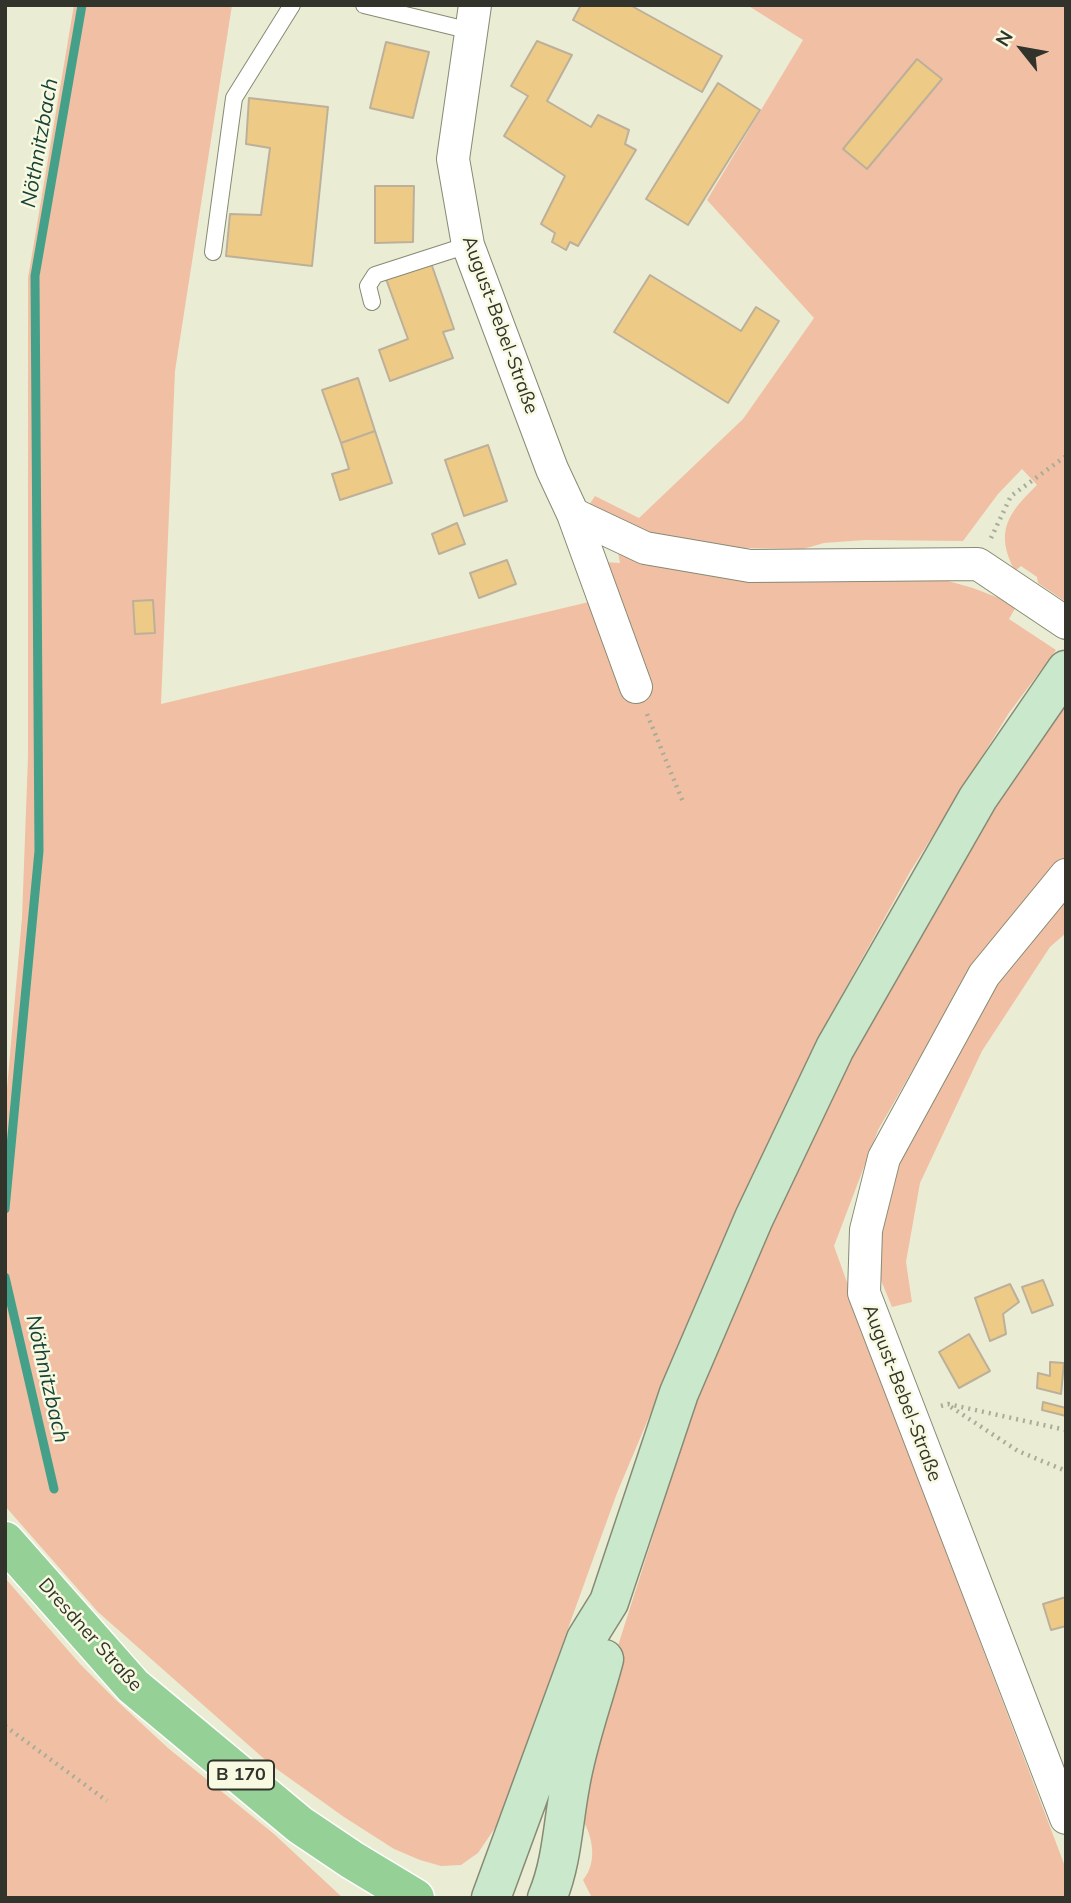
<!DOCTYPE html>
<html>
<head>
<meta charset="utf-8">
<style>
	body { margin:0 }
	#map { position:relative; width:1071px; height:1903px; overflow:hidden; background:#eaedd4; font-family:Mulish,sans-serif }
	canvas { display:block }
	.frame { position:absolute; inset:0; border:7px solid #32332a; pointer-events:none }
	.north { position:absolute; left:987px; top:14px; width:70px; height:70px; -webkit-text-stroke:5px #f7fae1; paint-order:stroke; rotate:301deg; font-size:19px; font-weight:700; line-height:28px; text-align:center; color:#32332a }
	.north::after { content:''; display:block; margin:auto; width:24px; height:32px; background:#32332a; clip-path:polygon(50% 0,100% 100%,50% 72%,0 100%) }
</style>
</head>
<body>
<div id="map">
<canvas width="1071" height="1903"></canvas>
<div class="frame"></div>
<div class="north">N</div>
</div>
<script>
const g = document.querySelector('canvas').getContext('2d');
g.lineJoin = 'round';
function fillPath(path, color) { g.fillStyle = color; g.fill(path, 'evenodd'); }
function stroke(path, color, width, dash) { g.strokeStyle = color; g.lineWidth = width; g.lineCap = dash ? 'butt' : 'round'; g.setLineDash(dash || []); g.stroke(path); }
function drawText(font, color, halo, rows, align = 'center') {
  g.font = font + ' Mulish,sans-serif'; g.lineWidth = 5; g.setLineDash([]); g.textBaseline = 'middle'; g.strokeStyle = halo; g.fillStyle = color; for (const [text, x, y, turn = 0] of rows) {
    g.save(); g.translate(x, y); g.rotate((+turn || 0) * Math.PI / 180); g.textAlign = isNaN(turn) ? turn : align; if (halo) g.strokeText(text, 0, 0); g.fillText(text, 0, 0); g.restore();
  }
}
fillPath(new Path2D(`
	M74 5H232L175 371 161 704 593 601 604 562 620 563 618 552 927 575 973 588 1017 605 1009 619 1056 650 1009 713 910 872 825 1025 741 1199 617 1493 497 1825 478 1853 461 1865 441 1866 420 1860 394 1849 344 1817 271 1765 98 1612 5 1506V1111L22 918 28 756V278Z
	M747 5H1066V602L1038 583 1037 577 1021 566 1015 571C994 532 1008 513 1037 485L1022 469 998 494 963 541 865 540 824 543 803 549 687 547 659 542 587 508 595 496 639 518 743 419 814 318 707 200 803 40Z
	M1066 695V857L1024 901 961 986 878 1130 834 1246 898 1425 1066 1869V1898H592L583 1880C598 1862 593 1836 581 1817L600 1702 699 1392 743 1285 849 1060 955 869Z
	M1066 893V933L1050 947 982 1051 920 1183 906 1262 912 1302 892 1307 873 1261 889 1176 968 1021Z
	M5 1578 80 1664 115 1699 168 1748 274 1834 343 1898H5Z`), '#f1c0a4');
stroke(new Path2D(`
	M5 1209 39 851 35 276 82 5
	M5 1277 54 1489`), '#44a089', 9);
const building = new Path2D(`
	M581 5H630L722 56 702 92 573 20Z
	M537 41 572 55 547 101 591 127 598 115 629 130 625 144 636 150 578 246 570 242 566 250 552 242 555 233 541 224 565 176 504 136 528 96 511 86Z
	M386 42 429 52 413 118 370 108Z
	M917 59 942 79 867 169 843 149Z
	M718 83 760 110 688 225 646 199Z
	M249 98 328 107 312 266 226 256 230 214 261 215 270 148 246 144Z
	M375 186H414L413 242 375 243Z
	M431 263 454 329 443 332 453 358 390 381 379 350 408 339 386 279Z
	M650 275 741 331 756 307 779 321 728 403 614 332Z
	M358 378 375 431 341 443 322 390Z
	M375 431 392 483 340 500 332 474 349 469 341 443Z
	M488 445 507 501 464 516 445 460Z
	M457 523 465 544 439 554 432 534Z
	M507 560 516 584 479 598 470 573Z
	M153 600 155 633 135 634 133 601Z
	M1043 1280 1053 1305 1032 1313 1022 1287Z
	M1010 1284 1019 1302 1003 1314 1006 1334 990 1341 975 1298Z
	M969 1334 990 1371 959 1388 939 1352Z
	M1050 1362 1064 1363 1061 1394 1037 1388 1038 1373 1050 1376Z
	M1043 1402 1066 1408V1416L1042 1410Z
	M1066 1597V1626L1051 1630 1043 1604Z`);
fillPath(building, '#eeca87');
stroke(building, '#bcb09a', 2);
const service = new Path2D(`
	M364 5 471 31
	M213 252 234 98 292 5
	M372 302 368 286 375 275 468 245`);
const minor = new Path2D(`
	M475 5 453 159 468 245 552 469 573 514 636 687
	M573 514 645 548 750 566 978 564 1066 623
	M1066 875 984 975 884 1158 866 1230 864 1293 1066 1818`);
const secondary = new Path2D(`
	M491 1898 586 1639 609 1602 679 1393 754 1218 835 1048 978 798 1066 670
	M547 1898C562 1863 563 1823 570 1786 577 1743 593 1701 604 1659`);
const primary = new Path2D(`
	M5 1541 133 1686 300 1825 352 1860 415 1898`);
stroke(service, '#878a74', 18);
stroke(minor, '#878a74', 34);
stroke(secondary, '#878a74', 41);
stroke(primary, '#fff', 41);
stroke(new Path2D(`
	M991 538 1011 496 1066 456
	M647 714 683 802
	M941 1406 948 1404 1066 1430
	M951 1407 1018 1451 1066 1471
	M5 1726 107 1801`), '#aaac98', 4.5, [2, 5]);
stroke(service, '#fff', 16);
stroke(minor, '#fff', 32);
stroke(secondary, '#cae8cb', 38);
stroke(primary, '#95d097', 38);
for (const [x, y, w] of [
	[241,1775,66]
]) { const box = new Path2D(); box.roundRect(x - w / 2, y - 14.5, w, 29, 5); g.fillStyle = '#f7fae1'; g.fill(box); stroke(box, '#32332a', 2); }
drawText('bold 18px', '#32332a', null, [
	["B 170",241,1775]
]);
drawText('19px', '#32332a', '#f7fae1', [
	["August-Bebel-Straße",500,325,70],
	["August-Bebel-Straße",902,1393,69],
	["Dresdner Straße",90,1635,48]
]);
drawText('italic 21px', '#194238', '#f7fae1', [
	["Nöthnitzbach",40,143,-80],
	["Nöthnitzbach",47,1379,77]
]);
</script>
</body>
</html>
